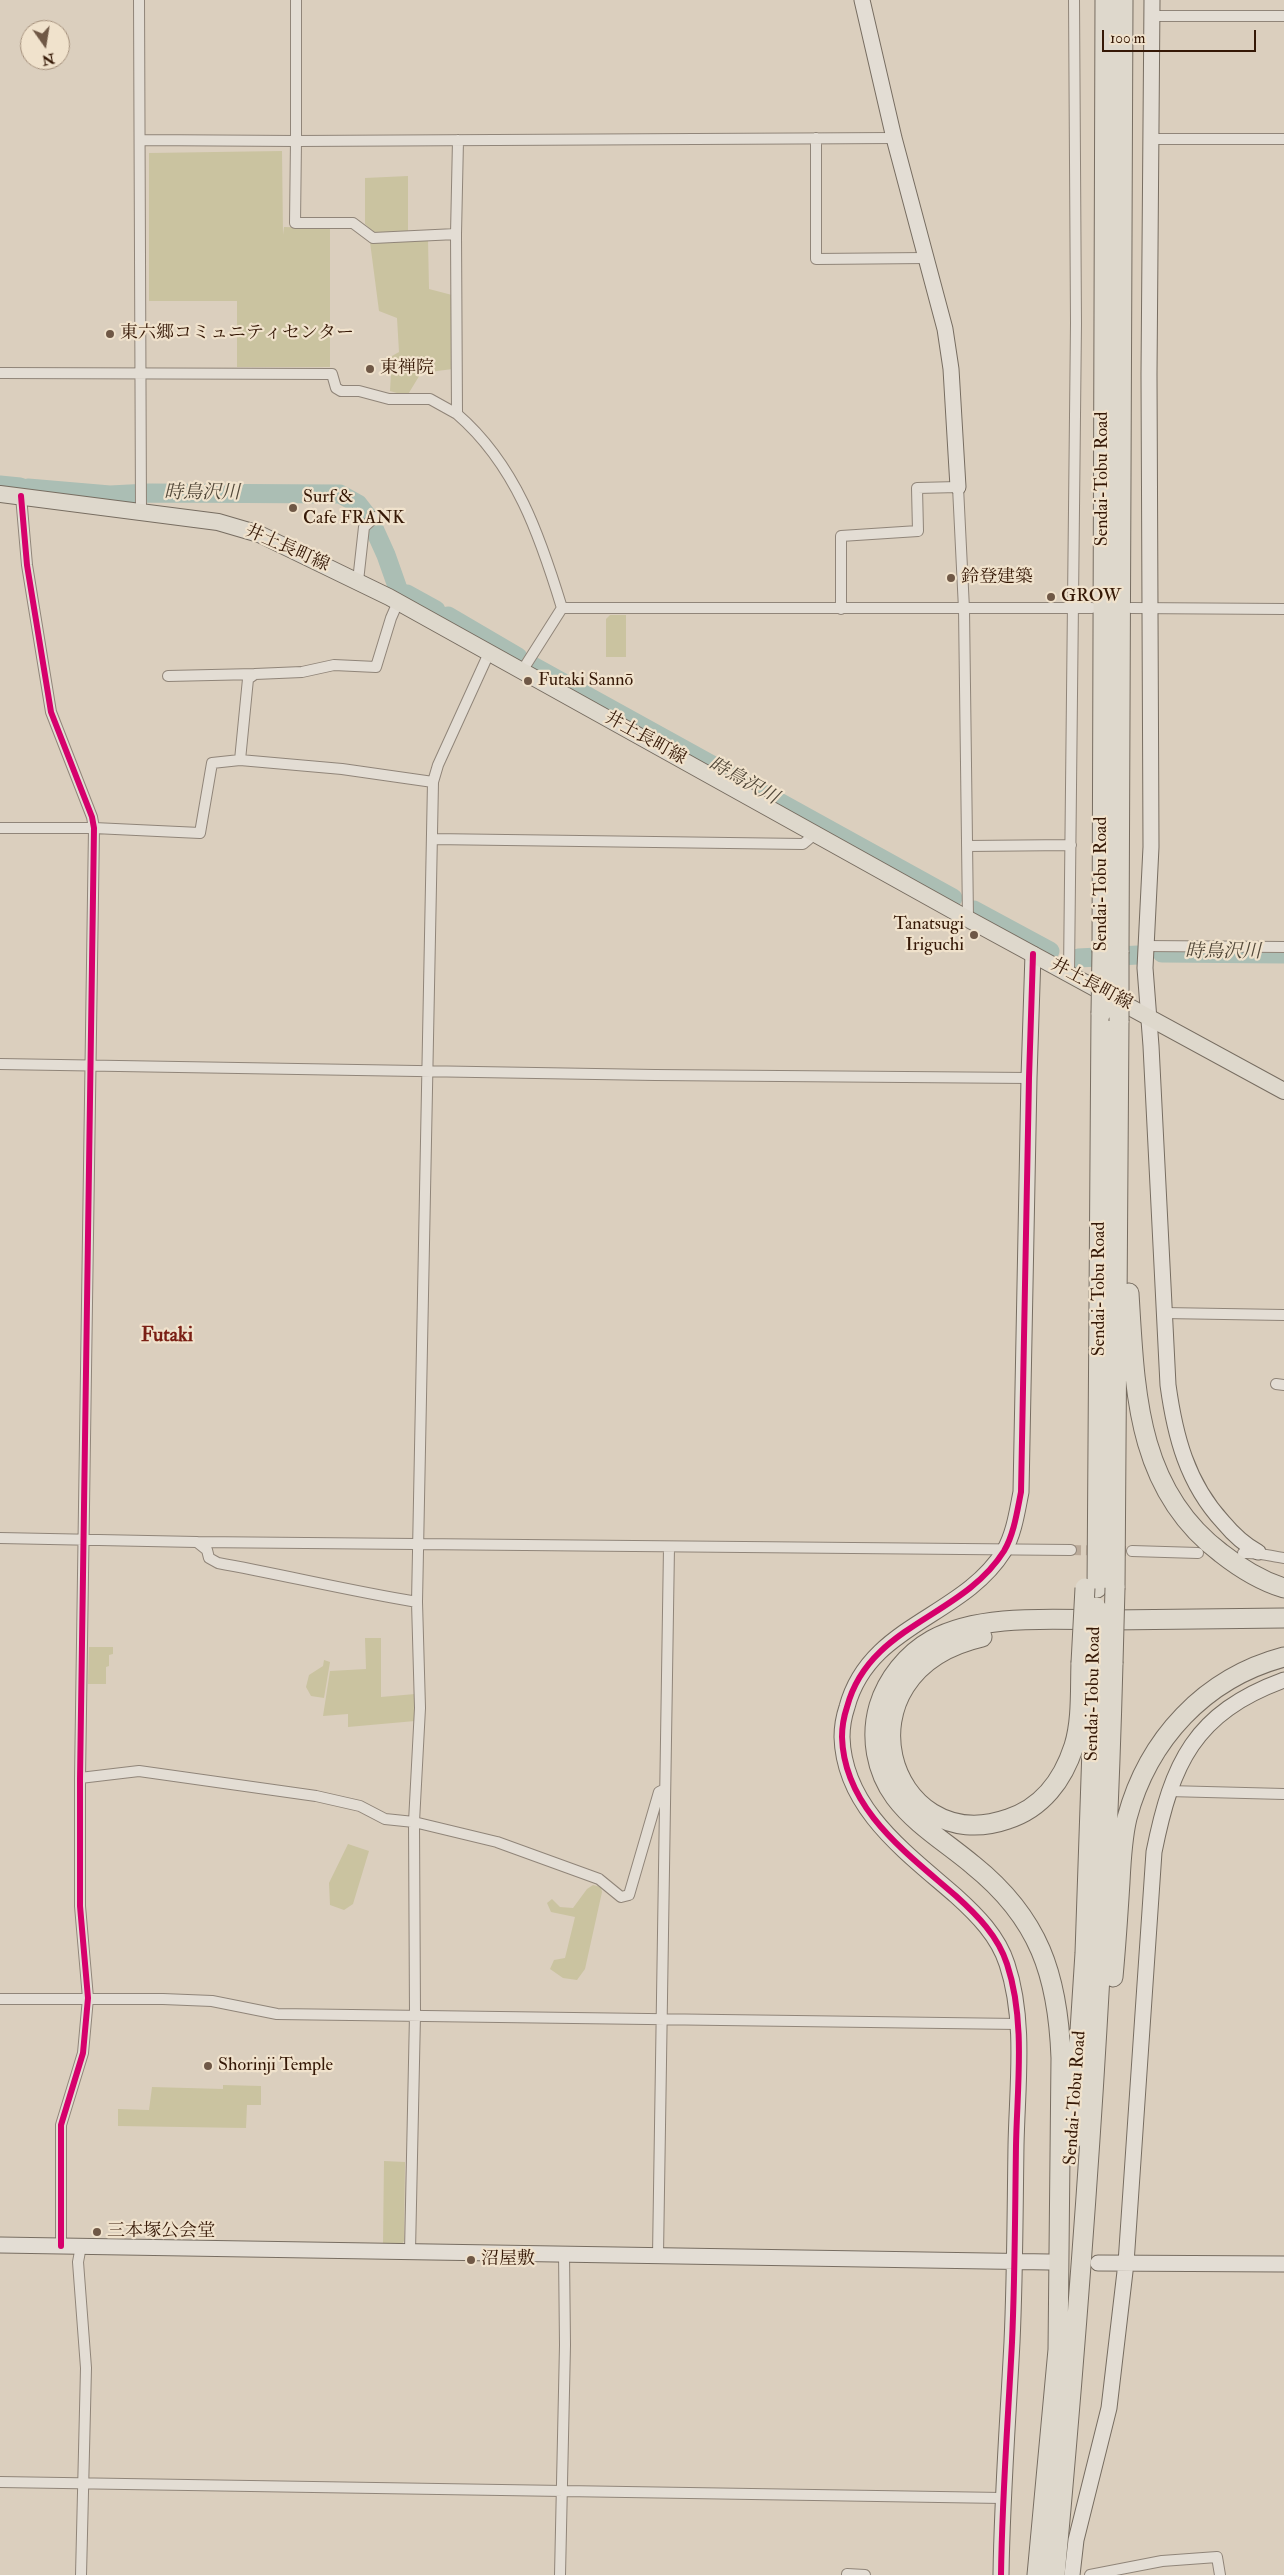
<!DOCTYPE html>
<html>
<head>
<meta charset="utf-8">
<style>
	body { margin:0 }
	#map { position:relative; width:1284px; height:2575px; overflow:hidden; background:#dbcfbe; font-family:"IM FELL Double Pica",serif }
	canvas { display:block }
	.north { position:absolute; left:20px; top:20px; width:50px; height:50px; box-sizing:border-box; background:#f0e2cc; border:1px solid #a5917d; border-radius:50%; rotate:167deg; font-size:14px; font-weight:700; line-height:20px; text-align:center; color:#351806 }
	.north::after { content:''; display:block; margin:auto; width:18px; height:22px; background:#6f5846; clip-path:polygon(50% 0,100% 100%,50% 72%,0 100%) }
	.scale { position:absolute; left:1102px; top:30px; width:154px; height:22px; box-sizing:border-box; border:2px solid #351806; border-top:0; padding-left:6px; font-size:15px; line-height:18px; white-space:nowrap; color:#351806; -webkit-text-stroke:4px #f0e2cc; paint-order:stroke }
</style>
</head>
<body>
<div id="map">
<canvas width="1284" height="2575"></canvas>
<div class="north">N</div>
<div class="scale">100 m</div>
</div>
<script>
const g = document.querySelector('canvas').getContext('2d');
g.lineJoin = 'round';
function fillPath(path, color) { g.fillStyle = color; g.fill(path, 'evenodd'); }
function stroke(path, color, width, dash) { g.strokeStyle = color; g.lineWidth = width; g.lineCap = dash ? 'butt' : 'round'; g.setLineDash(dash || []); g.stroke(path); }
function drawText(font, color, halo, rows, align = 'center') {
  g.font = font + ' "IM FELL Double Pica","Noto Serif JP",serif'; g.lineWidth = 4.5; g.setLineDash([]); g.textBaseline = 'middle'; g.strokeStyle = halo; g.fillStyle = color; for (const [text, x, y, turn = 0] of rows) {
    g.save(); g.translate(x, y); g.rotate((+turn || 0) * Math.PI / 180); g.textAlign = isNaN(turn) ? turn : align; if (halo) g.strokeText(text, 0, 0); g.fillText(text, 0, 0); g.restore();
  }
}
fillPath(new Path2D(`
	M282 151 283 235 284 227 330 228V367H237V301H149V153Z
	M408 176V233L376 234 365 224V178Z
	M428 239 429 289 452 295 453 369 421 373 407 396 390 391 392 356 399 352 397 318 379 311 370 242Z
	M610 615H626V657H606V619Z
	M365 1638H381V1697L415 1694V1721L348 1727V1714L323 1716 330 1671 366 1669Z
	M89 1647H113V1654L109 1655V1666L106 1667V1684H88Z
	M324 1660 330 1662 324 1698 311 1696 306 1687 309 1675 323 1666Z
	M348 1844 369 1851 353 1904 344 1910 330 1905 329 1883Z
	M593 1885 601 1887 602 1892 585 1969 577 1980 563 1978 550 1969 554 1960 565 1958 575 1917 551 1912 547 1903 552 1899 560 1907 573 1908 587 1889Z
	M223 2085 261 2086V2105H247L246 2128 118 2126V2109L149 2110 152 2087 223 2089Z
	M384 2161 405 2162 404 2241 402 2244H383Z`), '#cac3a0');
stroke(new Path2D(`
	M0 485 20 487
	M28 488 110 495 149 493 340 494 358 504 368 517
	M372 524 386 555 398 589
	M407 594 436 610
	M448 616 518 657
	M533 666 953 898
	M974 910 1050 951
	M1162 953 1284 954
	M1078 958 1138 955`), '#abbeb4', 19);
stroke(new Path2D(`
	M1071 1550 1132 1551`), '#baaa99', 10, [10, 5]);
const street = new Path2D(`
	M139 0 141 511
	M1151 16H1284
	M816 138V259L926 258
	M1150 139H1284
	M140 140 296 141V0
	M458 140 456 234 373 238 353 223H295L296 141 894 138
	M0 373 332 374 336 388 341 391H359L389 399H430L457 414 456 234
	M457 414C516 465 540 536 562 608
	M21 496 27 565 51 712 92 817 94 828 80 1778V1906L88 1998 83 2053 61 2125V2246
	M358 581 364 527 375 517
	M1131 608 1284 609
	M841 609V536L918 531 917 488 958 487 964 609 968 919
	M522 671 562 608H1092
	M168 676 255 674
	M240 760 248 679 255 674 302 672 334 665 376 667 391 618 398 602
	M0 828H94L200 833 212 763 240 760 342 769 433 782
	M432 839 803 844 815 834
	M967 846 1071 845
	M1145 946 1284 947
	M1069 973 1076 323 1074 0
	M0 1064 655 1075 1029 1078
	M1164 1313 1284 1315
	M1276 1384 1284 1385
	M0 1538 197 1542 207 1550 209 1558 218 1563C284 1575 350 1591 417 1602
	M197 1542 1071 1550
	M1132 1551 1198 1553
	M1243 1553C1258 1552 1270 1556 1284 1558
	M80 1778 139 1771 316 1796 360 1806 385 1819 414 1822 497 1842 599 1879 621 1897 629 1895 659 1792 665 1789
	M1168 1791 1284 1794
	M0 1999H163L212 2001 277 2014 1018 2024
	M81 2246 78 2262 86 2368 81 2575
	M410 2251 415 2015 414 1822 420 1708 417 1602 433 782 438 765 489 653
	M658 2255 669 1547
	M0 2482 1002 2498
	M847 2574 865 2575
	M560 2575 565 2345 564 2253
	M1090 2575 1162 2561 1217 2557 1220 2575`);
const secondary = new Path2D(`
	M862 0 894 138 945 329 951 369 958 487
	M1152 0 1149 374 1151 847 1145 968 1151 1046 1168 1385C1175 1436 1187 1483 1223 1522 1233 1534 1243 1544 1258 1552
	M0 2245 1049 2262
	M1098 2263 1284 2264
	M1001 2575C1002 2497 1008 2420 1012 2342 1015 2277 1015 2212 1016 2146 1017 2087 1026 2021 1007 1964 998 1936 977 1915 956 1896 907 1853 844 1809 842 1737 842 1728 844 1716 847 1707 869 1624 962 1618 1004 1551 1014 1534 1017 1512 1021 1492L1029 1078 1033 954
	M1072 2575 1076 2540 1109 2408 1126 2263 1154 1852C1172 1763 1194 1713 1284 1680`);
const primary = new Path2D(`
	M0 494 218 522 259 534 389 597 968 919 1284 1091`);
const highway = new Path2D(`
	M1102 951 1105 0
	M1119 952 1123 0
	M1129 1293C1135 1390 1136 1489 1221 1553 1240 1568 1261 1581 1284 1588
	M1097 1588 1101 1013
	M1115 1588 1119 1021
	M982 1637C830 1672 888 1861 1008 1819 1042 1808 1063 1780 1074 1746 1082 1720 1080 1690 1081 1663
	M1113 1977C1116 1945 1118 1914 1120 1882 1121 1861 1122 1839 1127 1818 1148 1739 1205 1678 1284 1657
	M1073 2139 1085 1953 1095 1661
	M1058 2350 1061 2058C1058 1975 1039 1918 973 1865 947 1843 916 1825 895 1797 876 1771 870 1737 879 1706 887 1679 907 1654 932 1640 981 1613 1056 1620 1111 1620 1169 1619 1226 1619 1284 1618
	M1037 2575 1059 2339
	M1055 2575C1083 2271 1105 1968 1113 1663`);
stroke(street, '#908579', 12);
stroke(secondary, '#776d61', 17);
stroke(primary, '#776d61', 18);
stroke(highway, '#776d61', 21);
stroke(street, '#e3ddd4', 10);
stroke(secondary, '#e3ddd4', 15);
stroke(primary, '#ded8cc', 16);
stroke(highway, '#ded8cc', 19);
const highwayBridge = new Path2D(`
	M1101 1013 1102 951
	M1119 1021V952
	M1095 1661 1096 1607
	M1081 1663 1085 1588
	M1113 1663 1115 1588`);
stroke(highwayBridge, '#776d61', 21, []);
stroke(highwayBridge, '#ded8cc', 19);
stroke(new Path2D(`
	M21 496 27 565 51 712 92 817 94 828 80 1778V1906L88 1998 83 2053 61 2125V2246
	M1001 2575C1002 2497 1008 2420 1012 2342 1015 2277 1015 2212 1016 2146 1017 2087 1026 2021 1007 1964 998 1936 977 1915 956 1896 907 1853 844 1809 842 1737 842 1728 844 1716 847 1707 869 1624 962 1618 1004 1551 1014 1534 1017 1512 1021 1492L1029 1078 1033 954`), '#d6006c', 6);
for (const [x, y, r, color] of [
	[110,334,5,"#6f5846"],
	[370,369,5,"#6f5846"],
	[293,508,5,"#6f5846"],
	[951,578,5,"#6f5846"],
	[1051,597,5,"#6f5846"],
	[528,681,5,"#6f5846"],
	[974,935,5,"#6f5846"],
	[208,2066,5,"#6f5846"],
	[97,2232,5,"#6f5846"],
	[471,2260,5,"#6f5846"]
]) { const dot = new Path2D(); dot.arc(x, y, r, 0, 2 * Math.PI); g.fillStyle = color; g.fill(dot); stroke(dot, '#f0e2cc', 2); }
drawText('18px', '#351806', '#f0e2cc', [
	["東六郷コミュニティセンター",120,334],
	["東禅院",380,369],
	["Surf &",303,498],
	["Cafe FRANK",303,519],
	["鈴登建築",961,578],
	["GROW",1061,597],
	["Futaki Sannō",538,681],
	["Tanatsugi",964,925,"right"],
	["Iriguchi",964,946,"right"],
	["Shorinji Temple",218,2066],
	["三本塚公会堂",107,2232],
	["沼屋敷",481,2260]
], 'left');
drawText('18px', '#351806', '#f0e2cc', [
	["Sendai-Tobu Road",1103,479,-90],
	["井土長町線",287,549,24],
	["井土長町線",645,739,29],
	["Sendai-Tobu Road",1102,884,-90],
	["井土長町線",1091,985,28],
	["Sendai-Tobu Road",1100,1289,-90],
	["Sendai-Tobu Road",1094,1694,-89],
	["Sendai-Tobu Road",1076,2098,-86]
]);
drawText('italic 19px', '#524839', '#f0e2cc', [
	["時鳥沢川",202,494],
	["時鳥沢川",743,782,29],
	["時鳥沢川",1223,953]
]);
drawText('bold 20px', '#7a1f14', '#f0e2cc', [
	["Futaki",167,1337]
]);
</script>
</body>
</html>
